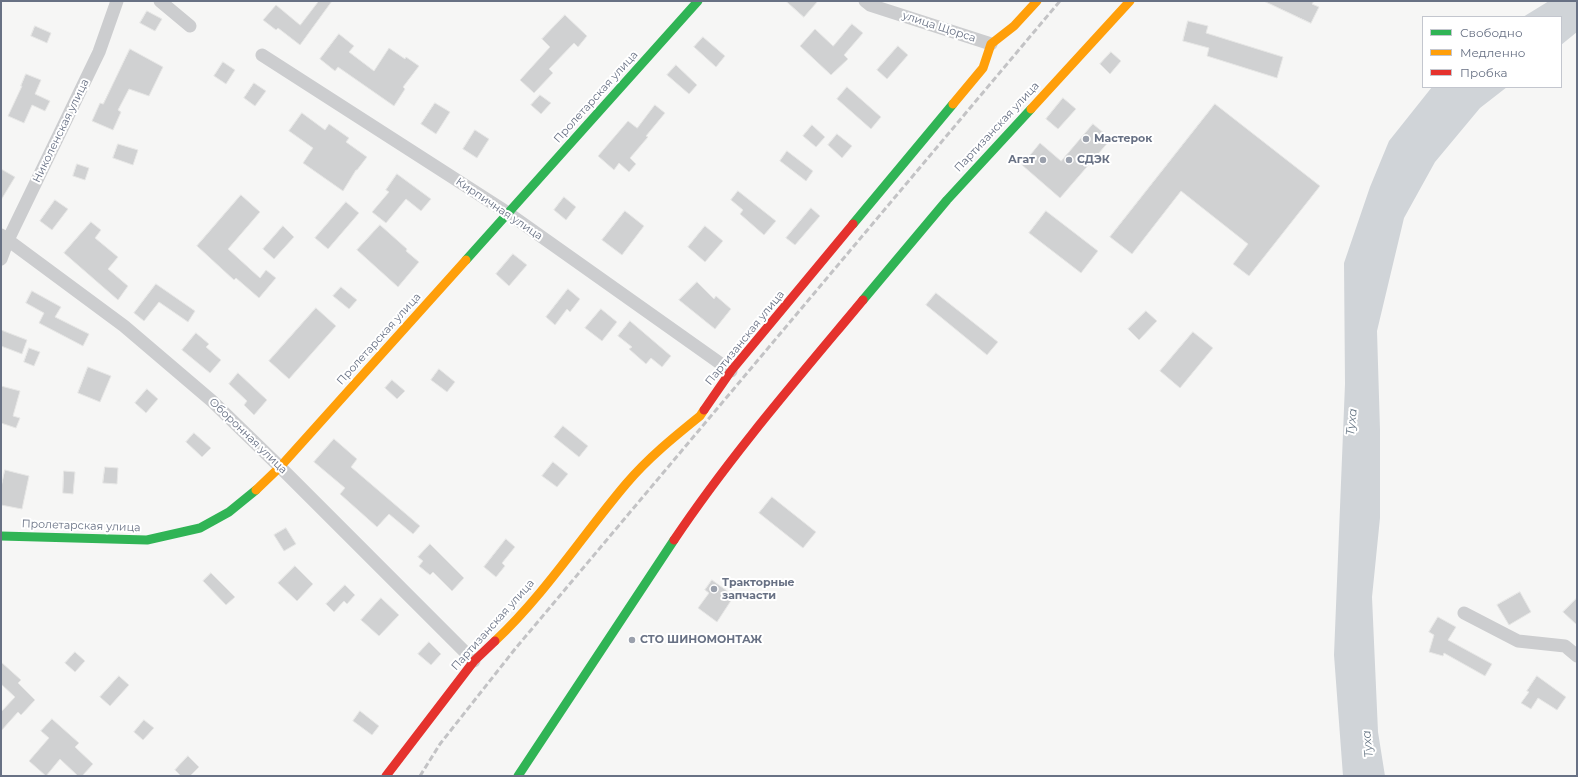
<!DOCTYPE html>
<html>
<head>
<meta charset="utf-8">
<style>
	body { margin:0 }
	#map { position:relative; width:1578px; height:777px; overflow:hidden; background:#f6f6f5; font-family:Montserrat,sans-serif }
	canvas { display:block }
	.frame { position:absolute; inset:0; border:2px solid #687184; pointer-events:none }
	.legend { position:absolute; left:1422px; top:16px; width:140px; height:72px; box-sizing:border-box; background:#fff; border:1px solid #c3c6ce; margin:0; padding:5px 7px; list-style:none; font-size:12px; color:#687184 }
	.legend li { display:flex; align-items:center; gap:8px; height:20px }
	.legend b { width:20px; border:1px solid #c3c6ce }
</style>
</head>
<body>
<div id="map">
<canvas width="1578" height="777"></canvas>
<div class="frame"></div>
<ul class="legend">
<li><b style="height:5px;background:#30b455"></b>Свободно</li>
<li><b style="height:5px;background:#ff9f0a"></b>Медленно</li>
<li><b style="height:5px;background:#e5322d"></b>Пробка</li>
</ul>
</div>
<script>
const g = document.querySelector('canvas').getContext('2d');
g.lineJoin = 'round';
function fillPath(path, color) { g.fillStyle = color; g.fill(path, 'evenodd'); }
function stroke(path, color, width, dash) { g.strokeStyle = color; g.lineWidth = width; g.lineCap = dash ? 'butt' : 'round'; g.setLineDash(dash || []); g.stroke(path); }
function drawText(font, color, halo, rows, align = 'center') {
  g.font = font + ' Montserrat,sans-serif'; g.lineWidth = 4; g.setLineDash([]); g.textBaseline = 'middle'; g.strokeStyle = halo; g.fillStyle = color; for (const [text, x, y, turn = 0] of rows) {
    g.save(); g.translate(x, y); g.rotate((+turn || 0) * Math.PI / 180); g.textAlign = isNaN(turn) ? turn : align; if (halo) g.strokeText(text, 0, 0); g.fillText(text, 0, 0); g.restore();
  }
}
fillPath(new Path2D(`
	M1549 1H1577V32L1561 45V17H1523Z
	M1432 87H1507L1480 108 1435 162 1404 218 1377 331 1380 430V518L1372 597 1378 732 1385 776H1343L1334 655 1345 384 1344 263 1370 187 1389 141Z`), '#d0d4d8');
const building = new Path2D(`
	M319 1H332L300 45 278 28 276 30 263 20 276 5 300 25Z
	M786 1H818L804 17Z
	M1264 1H1314L1312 4 1319 7 1311 23Z
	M147 11 162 19 155 31 140 23Z
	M565 15 587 36 578 47 574 43 549 69 553 73 534 93 520 80 550 47 542 39Z
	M1188 21 1208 26 1206 33 1283 57 1277 78 1207 56 1209 48 1183 41Z
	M852 24 863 33 844 55 848 59 831 75 800 46 815 29 833 46Z
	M35 26 51 33 47 43 31 36Z
	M339 34 354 46 349 52 374 71 389 48 405 59 406 57 419 66 403 87 405 89 394 106 338 67 335 71 320 59Z
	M703 37 725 56 716 67 694 47Z
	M898 46 908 55 887 79 877 70Z
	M130 49 163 67 149 96 129 89 118 110 121 112 113 130 92 121 100 103 103 104Z
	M1111 52 1121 61 1110 74 1100 64Z
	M223 62 235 70 226 84 214 76Z
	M676 65 697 85 689 94 667 75Z
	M26 74 41 80 35 94 50 101 45 111 32 105 24 123 8 116 22 86H21Z
	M254 83 266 91 255 106 244 98Z
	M847 87 881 117 871 129 837 99Z
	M540 95 551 103 541 114 531 105Z
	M1063 98 1076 109 1058 129 1046 119Z
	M435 103 450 112 436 134 421 124Z
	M1215 104 1320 186 1249 276 1233 264 1248 244 1181 191 1132 254 1110 237Z
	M655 105 665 113 646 136 648 137 630 158 636 164 629 172 619 163 614 170 598 156 628 121 637 128Z
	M302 113 325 130 329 124 349 138 346 142 367 157 357 170H356L343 191 303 163 313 148 289 131Z
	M1093 124 1111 139 1060 198 1022 165 1040 143 1061 161Z
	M812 125 825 137 816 147 803 136Z
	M475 130 489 139 477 158 463 149Z
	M837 134 852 146 842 158 828 145Z
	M118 144 138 150 133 165 113 158Z
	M787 151 813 171 806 181 780 161Z
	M77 164 89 168 85 180 73 176Z
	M1 169 15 177 1 200Z
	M397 174 431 199 421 211 406 199 386 223 372 212 389 192 386 190Z
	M738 191 776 221 764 235 740 214 743 210 731 200Z
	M241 195 260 212 228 249 260 278 266 270 276 278 259 298 236 278 234 280 197 246Z
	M564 197 576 207 566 220 554 210Z
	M55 200 68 209 52 230 40 221Z
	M346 202 359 213 328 249 315 238Z
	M811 208 820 216 795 245 786 238Z
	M625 211 644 226 622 255 602 240Z
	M1046 211 1098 251 1081 273 1029 233Z
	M91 222 101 230 95 238 118 257 108 269 128 286 118 300 64 253Z
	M380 225 407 249 406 251 419 262 398 287 357 250Z
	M283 226 294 237 274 259 263 249Z
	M705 226 723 241 705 262 688 247Z
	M513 254 527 265 509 286 496 274Z
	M697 282 714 299 716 296 731 309 715 329 679 300Z
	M156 284 195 311 188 322 159 302 144 321 134 313Z
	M341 287 357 300 349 309 333 296Z
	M568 289 580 299 570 312 567 309 555 325 546 317Z
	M32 291 61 307 55 317 89 334 83 346 39 323 44 313 26 303Z
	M936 293 998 342 987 355 926 305Z
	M316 308 336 326 289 379 269 361Z
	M601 309 617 322 602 341 585 328Z
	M1146 311 1157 321 1139 340 1128 329Z
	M630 321 671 356 662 367 651 358 646 364 629 349 632 347 618 336Z
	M1 330 27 340 22 354 1 346Z
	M1193 332 1213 348 1180 388 1160 371Z
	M196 333 209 344 206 347 221 360 210 373 182 350Z
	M29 348 40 352 34 366 24 362Z
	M88 367 111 376 100 402 78 393Z
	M439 369 455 382 447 392 431 380Z
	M238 373 267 400 254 415 244 405 247 401 229 384Z
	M392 380 405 391 397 399 385 388Z
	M1 386 20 391 13 416 20 418 16 428 1 423Z
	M147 389 158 399 146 413 135 403Z
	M563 426 588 446 579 457 554 437Z
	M194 433 211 448 202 457 186 442Z
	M334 439 357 459 351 467 420 526 413 534 389 514 377 527 340 494 345 488 314 462Z
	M553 462 568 474 557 487 542 476Z
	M105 467 118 468 117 484 103 483Z
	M5 470 29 476 22 509 1 505V488Z
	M64 471 75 472 73 494 63 493Z
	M772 497 816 532 803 548 759 513Z
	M286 528 296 544 284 551 274 535Z
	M506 539 515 547 502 563 505 566 496 577 484 567Z
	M430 544 464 578 452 591 433 572 430 575 419 566 423 561 418 557Z
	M295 566 313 584 297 601 278 583Z
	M211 573 235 597 226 605 203 581Z
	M712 580 734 596 717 622 698 608 709 593 705 590Z
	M345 585 355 595 347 604 344 601 334 612 326 604Z
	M1520 592 1531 612 1509 625 1497 605Z
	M381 598 399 615 379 636 361 620Z
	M1577 598V625L1563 612Z
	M1438 617 1456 627 1448 640 1492 664 1485 676 1444 653 1443 656 1429 652 1434 635 1429 632Z
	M429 642 441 654 431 665 418 654Z
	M75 652 85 661 75 672 65 663Z
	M1 662 21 680 18 683 35 700 21 715 18 712 1 731V712L15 697 1 684Z
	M119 676 129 685 110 706 100 697Z
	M1537 676 1566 697 1557 710 1538 698 1531 709 1521 703 1529 692 1527 691Z
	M360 711 379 726 372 735 353 721Z
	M52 719 79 743 75 747 93 764 82 776H78L60 759 46 776 29 761 49 738 41 731Z
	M144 720 154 728 143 740 134 732Z
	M188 756 199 767 190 776H181L175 770Z`);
fillPath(building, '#d0d1d2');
stroke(building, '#e6e6e5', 1);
stroke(new Path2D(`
	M160 1 190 26
	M865 1 870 5 991 44
	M262 55 508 213 731 371
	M1 235 124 326 212 401 280 467 474 661
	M1 259 8 240 99 52 117 1
	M1464 613 1518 641 1565 646 1577 656`), '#cccdcf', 13);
stroke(new Path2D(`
	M853 224 953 104
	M466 260 698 1
	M863 300 947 200 1031 109
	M1 536 147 540 200 528 229 512 256 490
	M518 776 674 540`), '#30b455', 9);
stroke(new Path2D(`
	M953 104 983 68 991 44 1014 26 1037 1
	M1031 109 1130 1
	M256 490 280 467 466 260
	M495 641C545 594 582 536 626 484 648 458 674 437 700 416L704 410`), '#ff9f0a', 9);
stroke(new Path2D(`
	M704 410 731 371 853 224
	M674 540C731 455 798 378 863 300
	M386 776 474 661 495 641`), '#e5322d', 9);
stroke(new Path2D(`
	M420 776 440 744 515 649 1060 1`), '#c3c3c5', 3, [6, 3]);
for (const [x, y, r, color] of [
	[1086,139,4,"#9aa0ac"],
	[1043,160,4,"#9aa0ac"],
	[1069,160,4,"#9aa0ac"],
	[714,589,4,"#9aa0ac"],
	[632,640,4,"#9aa0ac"]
]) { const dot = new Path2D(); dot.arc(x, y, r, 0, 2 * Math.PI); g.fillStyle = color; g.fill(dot); stroke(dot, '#fff', 1.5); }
drawText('11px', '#687184', '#fff', [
	["улица Щорса",939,27,18],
	["Пролетарская улица",596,97,-48],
	["Партизанская улица",997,127,-47],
	["Николенская улица",61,131,-64],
	["Кирпичная улица",499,209,34],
	["Партизанская улица",745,338,-51],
	["Пролетарская улица",379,339,-48],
	["Оборонная улица",248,436,44],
	["Пролетарская улица",81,526,2],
	["Партизанская улица",493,625,-48]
]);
drawText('bold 11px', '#687184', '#fff', [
	["Мастерок",1094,139],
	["Агат",1035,160,"right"],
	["СДЭК",1077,160],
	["Тракторные",722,583],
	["запчасти",722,596],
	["СТО ШИНОМОНТАЖ",640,640]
], 'left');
drawText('italic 12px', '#697886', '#fff', [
	["Туха",1352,422,-84],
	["Туха",1368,744,-96]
]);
</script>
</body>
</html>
